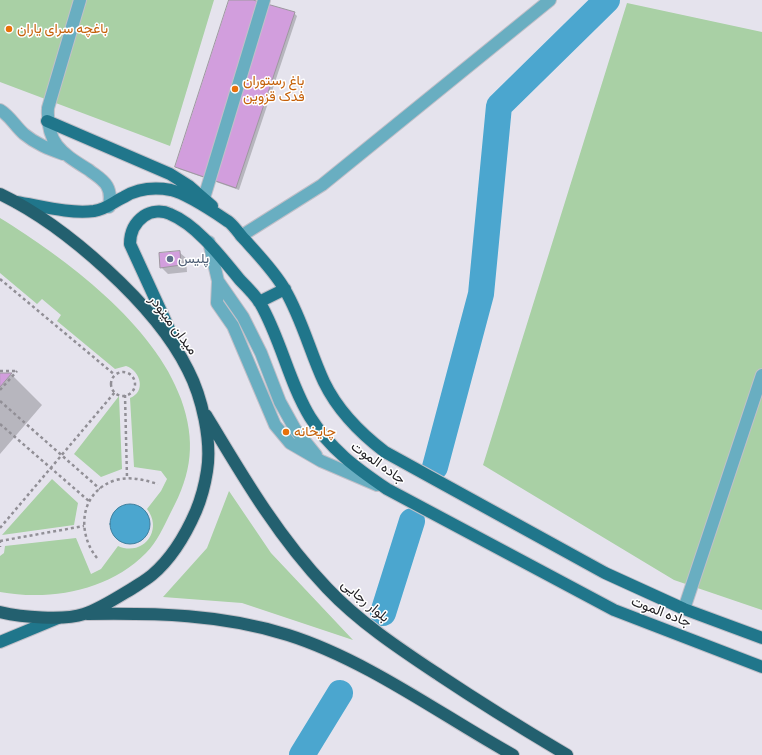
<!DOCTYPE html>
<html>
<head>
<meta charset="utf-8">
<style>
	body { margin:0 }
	canvas { display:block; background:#e5e3ed }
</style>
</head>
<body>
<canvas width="762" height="755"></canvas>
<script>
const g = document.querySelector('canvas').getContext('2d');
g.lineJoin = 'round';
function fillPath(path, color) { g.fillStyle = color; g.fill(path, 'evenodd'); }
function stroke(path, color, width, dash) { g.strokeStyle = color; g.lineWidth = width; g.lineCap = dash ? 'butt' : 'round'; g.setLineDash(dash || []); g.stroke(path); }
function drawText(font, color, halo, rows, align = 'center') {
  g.font = font + ' "PT Sans Narrow",Vazirmatn,sans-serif'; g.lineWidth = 3; g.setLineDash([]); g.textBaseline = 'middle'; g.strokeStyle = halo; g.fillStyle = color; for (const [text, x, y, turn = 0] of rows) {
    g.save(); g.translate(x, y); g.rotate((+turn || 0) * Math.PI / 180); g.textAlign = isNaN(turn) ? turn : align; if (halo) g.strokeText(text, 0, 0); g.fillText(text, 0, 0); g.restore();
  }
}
fillPath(new Path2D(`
	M0 0H214L170 146 0 82Z
	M627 3 762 32V610L674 580 483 465Z
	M0 218C65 258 155 325 181 399 196 441 192 473 171 512 164 526 157 542 146 553 109 591 50 601 0 592V556L4 553 5 546 76 538 91 574 101 569 118 546C142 557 164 531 147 509L161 491 167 479 161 471 134 467 130 398C146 392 141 371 126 366L115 369 57 321 61 315 42 299 37 304 0 273Z
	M119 396 122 469 101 477 74 454Z
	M52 479 78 503 74 525 2 535Z
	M229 491 271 553 353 640 242 603 163 597 207 548Z`), '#a9d0a5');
const water = new Path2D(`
	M110 524a20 20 0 1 1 40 0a20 20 0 1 1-40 0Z`);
fillPath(water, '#4ba6cf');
stroke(water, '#3f7e9c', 1);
fillPath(new Path2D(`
	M230 0H249L294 13 297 16 239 190 179 169 177 166Z
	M179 252 186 258 187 272 168 274 161 267Z
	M0 374H11L42 405 0 454Z`), '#0003');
stroke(new Path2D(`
	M435 467 481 294 499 106 607 0
	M383 613 412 521
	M302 755 340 693`), '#4ba6cf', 26);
const building = new Path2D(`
	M229 0H253L295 12 236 188 175 167Z
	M180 251 181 265 160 268 159 253Z
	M0 373H12L0 387Z`);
fillPath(building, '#d29edd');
stroke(building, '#9e97a0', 1);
const minor = new Path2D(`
	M80 0 48 108C46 144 62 153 89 170 95 175 103 179 107 186 111 193 110 200 109 207
	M0 110C10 116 15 126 24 134 36 144 49 149 63 154
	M204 198 264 0
	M241 236 322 185 550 0
	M209 242 218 281 217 303 233 326 275 425 290 443 321 461 377 485
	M218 281 243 317 261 353 280 402 295 429 316 455
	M684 609 762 375`);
const major = new Path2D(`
	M47 121 170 174 189 186 212 206
	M16 202C41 206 69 214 94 211 107 209 113 202 124 197 139 188 154 187 171 190 188 194 214 212 229 222 235 227 240 235 245 240 259 256 275 272 285 290 302 319 310 352 324 382 338 411 360 433 385 452L605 573 684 609 762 638
	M259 302 285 289
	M176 344 130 244C130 232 134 223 144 216 151 211 162 210 170 214 197 225 222 258 240 280 247 287 255 295 260 303 281 339 289 383 310 417 330 449 356 468 387 489L614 610 762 667
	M0 642 58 618`);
const highway = new Path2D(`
	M0 194C65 225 156 305 188 370 202 397 212 441 207 471 205 484 201 499 196 511 186 534 171 559 152 575 146 580 139 584 133 588 118 597 100 609 84 614 63 621 21 617 0 612
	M206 415C242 475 278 537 327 588 359 622 400 649 439 675 481 703 523 729 567 755
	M87 614C155 613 222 614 288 635 367 660 441 715 513 755`);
stroke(minor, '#c2c0c9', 14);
stroke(major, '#c2c0c9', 14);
stroke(highway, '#c2c0c9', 14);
stroke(new Path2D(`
	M0 279 115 375
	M0 371H16
	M111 384a12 12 0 1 1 24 0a12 12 0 1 1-24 0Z
	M0 390 17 371
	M125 395 127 478
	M0 401 100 489
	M0 424 90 502
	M0 528 115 392
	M0 540V547
	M0 541 84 526
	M97 558C76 532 80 491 116 480 131 476 144 480 158 484`), '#918f96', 2.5, [3, 3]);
stroke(minor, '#69aec1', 12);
stroke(major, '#20768b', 12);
stroke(highway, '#23606f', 12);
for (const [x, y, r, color] of [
	[9,29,4,"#e8710a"],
	[235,89,4,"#e8710a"],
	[170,259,4,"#5c6f8a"],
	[286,432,4,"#e8710a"]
]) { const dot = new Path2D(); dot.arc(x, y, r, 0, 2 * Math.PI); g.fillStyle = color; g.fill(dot); stroke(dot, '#fff', 1.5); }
drawText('14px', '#c56008', '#fff', [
	["باغچه سرای یاران",17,29],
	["باغ رستوران",243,81],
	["فدک قزوین",243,97],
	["چایخانه",294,432]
], 'left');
drawText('14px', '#4e5e75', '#fff', [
	["پلیس",178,259]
], 'left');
drawText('14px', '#232226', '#fff', [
	["میدان مینودر",173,325,53],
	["جاده الموت",378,463,35],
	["بلوار رجایی",365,601,40],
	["جاده الموت",661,612,21]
]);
</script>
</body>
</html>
